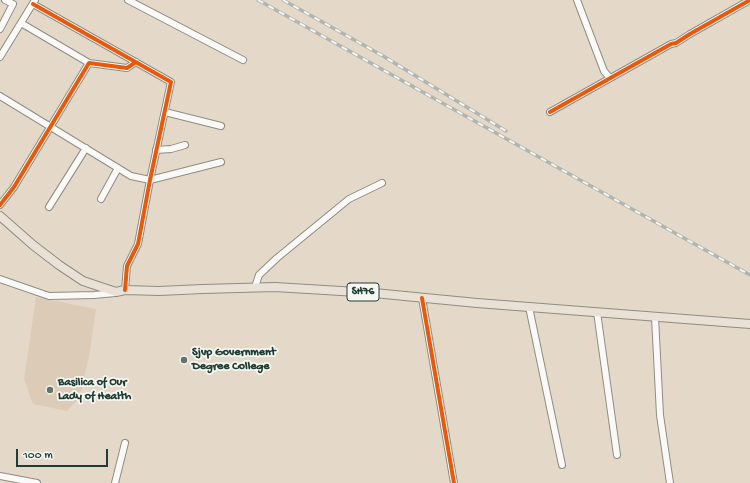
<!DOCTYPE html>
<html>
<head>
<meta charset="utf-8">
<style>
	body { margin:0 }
	#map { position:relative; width:750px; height:483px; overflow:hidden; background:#e4d9c8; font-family:"Gochi Hand",sans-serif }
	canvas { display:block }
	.scale { position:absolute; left:16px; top:449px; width:92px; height:18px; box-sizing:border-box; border:2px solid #1f3d34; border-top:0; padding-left:5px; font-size:12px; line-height:14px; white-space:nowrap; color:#1f3d34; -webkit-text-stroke:3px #f6f6f2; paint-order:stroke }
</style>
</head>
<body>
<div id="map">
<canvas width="750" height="483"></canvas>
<div class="scale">100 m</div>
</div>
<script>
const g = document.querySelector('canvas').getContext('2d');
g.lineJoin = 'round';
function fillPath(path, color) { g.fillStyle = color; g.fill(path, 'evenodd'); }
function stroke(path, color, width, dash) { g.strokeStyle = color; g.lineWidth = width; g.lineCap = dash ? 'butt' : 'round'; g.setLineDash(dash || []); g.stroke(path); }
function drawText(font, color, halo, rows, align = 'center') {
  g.font = font + ' "Gochi Hand",sans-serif'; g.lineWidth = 3.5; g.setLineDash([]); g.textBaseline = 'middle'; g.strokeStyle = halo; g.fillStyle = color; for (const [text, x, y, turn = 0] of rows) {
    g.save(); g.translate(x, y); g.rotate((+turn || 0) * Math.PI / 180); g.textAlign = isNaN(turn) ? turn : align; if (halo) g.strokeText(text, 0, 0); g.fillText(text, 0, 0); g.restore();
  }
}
fillPath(new Path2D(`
	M36 297 96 309 90 351 80 397 67 411 33 404 24 379Z`), '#dccbb7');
const minor = new Path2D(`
	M128 0 243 60
	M577 0 604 71 610 78
	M33 4 171 82 150 180 138 244 127 266 125 290
	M21 23 89 63
	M0 29 13 4 5 0
	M0 57 35 0
	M0 96 131 176 150 180 221 162
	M165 112 221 126
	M550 112 671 44 676 43 690 34 750 0
	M156 150 171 149 185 145
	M101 199 118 168
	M0 205 14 187 89 63 127 68 136 62
	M49 207 86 148
	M0 279 49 296 94 295 115 293
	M255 287 259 275 277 258 349 199 382 183
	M422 298 454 483
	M529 307 562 465
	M597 312 617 455
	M655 317 660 415 670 483
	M0 476 37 483
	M115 483 125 443`);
const major = new Path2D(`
	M0 216 33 245 59 265 83 281 116 292 125 290 159 291 203 289 275 287 374 293 477 303 750 324`);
stroke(minor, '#8d8d82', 8);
stroke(major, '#8d8d82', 10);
stroke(minor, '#fbf9f7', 6);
stroke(major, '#eae1d6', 8);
const rail = new Path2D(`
	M258 0 750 275
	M283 0 383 56 506 131`);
stroke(rail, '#b2b4b0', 3.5);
stroke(rail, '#f6f6f2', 2, [6]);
stroke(new Path2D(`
	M33 4 171 82 150 180 138 244 127 266 125 290
	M550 112 671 44 676 43 690 34 750 0
	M0 205 14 187 89 63 127 68 136 62
	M422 298 454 483`), '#e8590c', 4);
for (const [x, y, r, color] of [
	[184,360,4,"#647468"],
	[50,390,4,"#647468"]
]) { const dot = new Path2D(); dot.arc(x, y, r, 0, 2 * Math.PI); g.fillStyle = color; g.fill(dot); stroke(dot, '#f6f6f2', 1.5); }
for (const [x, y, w] of [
	[363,292,32]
]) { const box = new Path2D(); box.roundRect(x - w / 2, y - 9, w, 18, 3); g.fillStyle = '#f6f6f2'; g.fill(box); stroke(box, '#1f3d34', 1); }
drawText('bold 11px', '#1f3d34', null, [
	["SH76",363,292]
]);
drawText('bold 12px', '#1f3d34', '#f6f6f2', [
	["Sjvp Government",192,353],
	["Degree College",192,367],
	["Basilica of Our",58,383],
	["Lady of Health",58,397]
], 'left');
</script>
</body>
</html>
